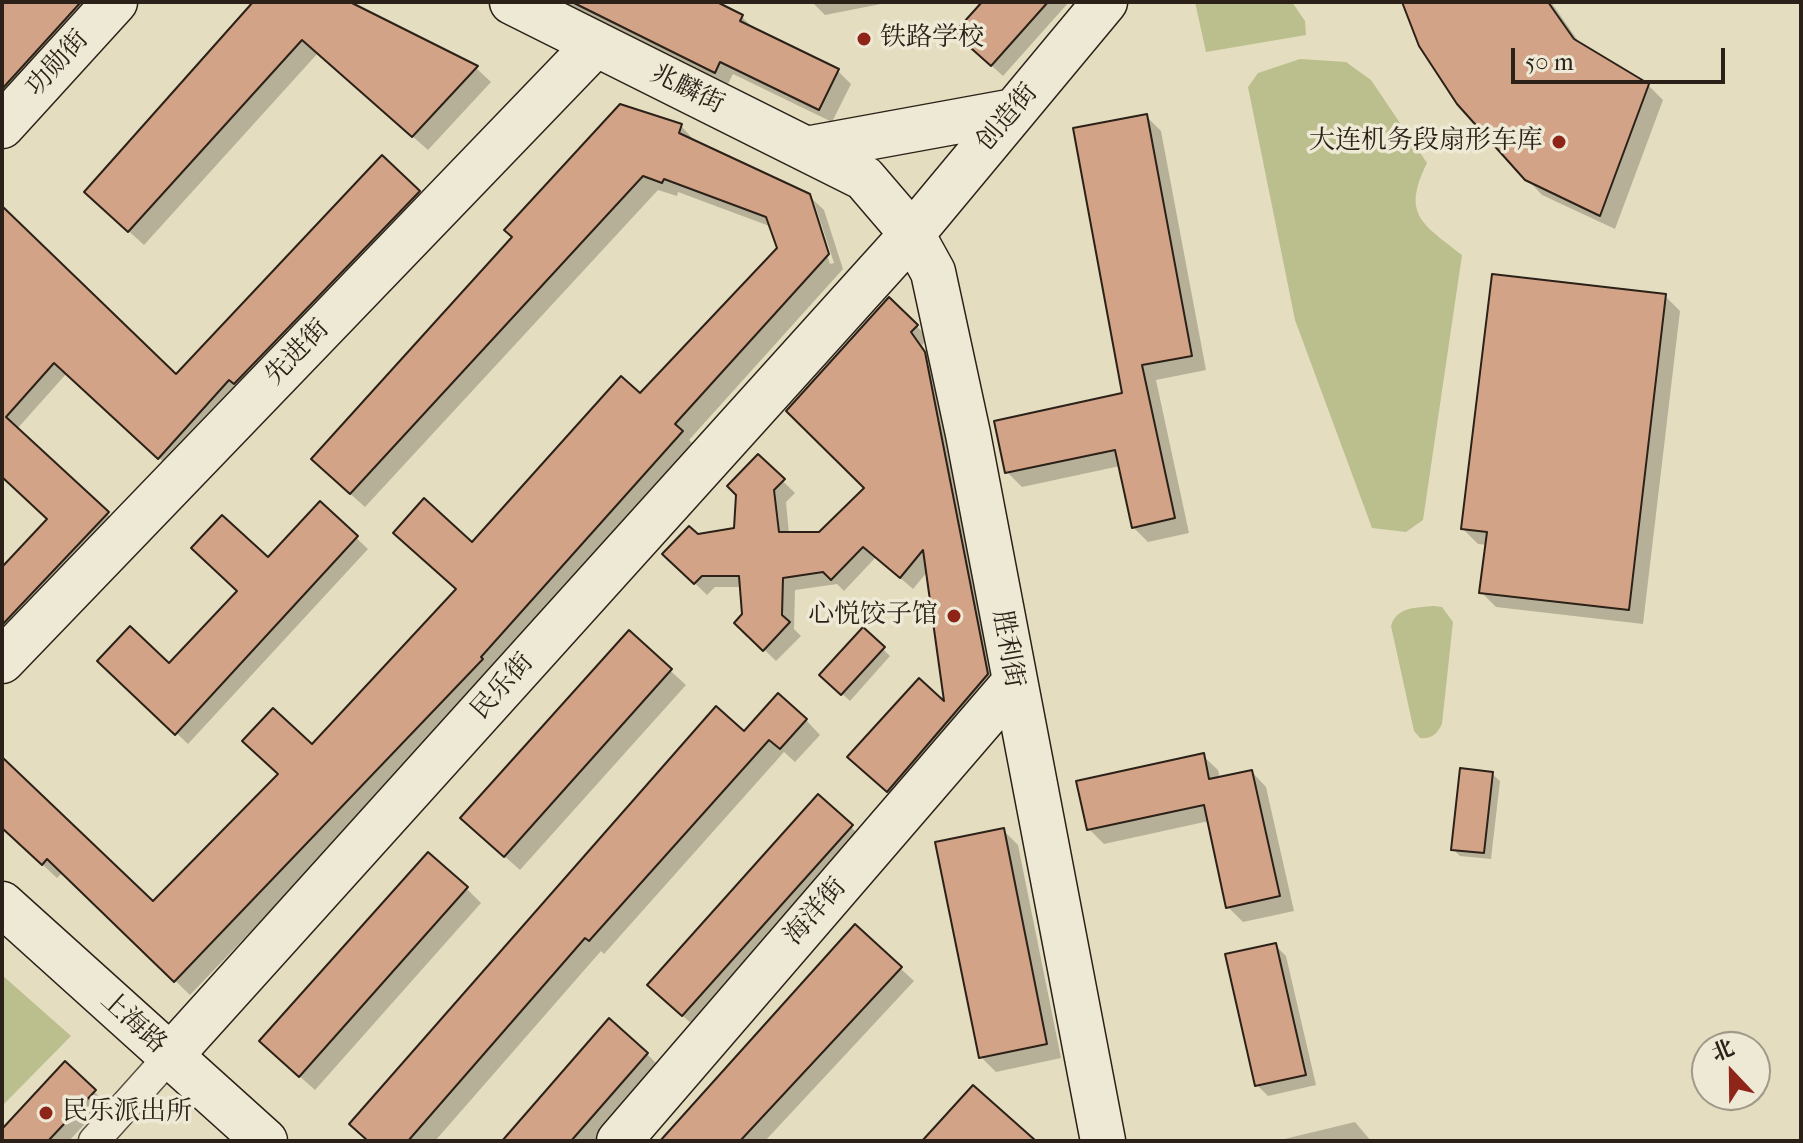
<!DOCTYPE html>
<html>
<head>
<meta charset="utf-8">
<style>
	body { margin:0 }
	#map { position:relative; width:1803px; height:1143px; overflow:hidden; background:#e5ddbf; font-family:"IM FELL French Canon","Noto Serif SC",serif }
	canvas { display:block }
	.frame { position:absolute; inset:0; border:4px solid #2b2118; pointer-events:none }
	.north { position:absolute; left:1691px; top:1031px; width:80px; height:80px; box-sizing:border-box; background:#eee9d5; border:2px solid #a09989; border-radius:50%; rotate:338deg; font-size:22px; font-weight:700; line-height:32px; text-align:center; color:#2b2118 }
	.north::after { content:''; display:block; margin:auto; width:28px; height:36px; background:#8f2418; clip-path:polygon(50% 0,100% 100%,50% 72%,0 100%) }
	.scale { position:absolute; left:1511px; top:48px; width:214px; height:36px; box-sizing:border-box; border:4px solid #2b2118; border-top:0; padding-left:10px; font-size:24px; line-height:28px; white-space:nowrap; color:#2b2118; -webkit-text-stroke:6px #eee9d5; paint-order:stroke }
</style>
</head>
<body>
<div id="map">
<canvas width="1803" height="1143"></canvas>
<div class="frame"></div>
<div class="north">北</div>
<div class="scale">50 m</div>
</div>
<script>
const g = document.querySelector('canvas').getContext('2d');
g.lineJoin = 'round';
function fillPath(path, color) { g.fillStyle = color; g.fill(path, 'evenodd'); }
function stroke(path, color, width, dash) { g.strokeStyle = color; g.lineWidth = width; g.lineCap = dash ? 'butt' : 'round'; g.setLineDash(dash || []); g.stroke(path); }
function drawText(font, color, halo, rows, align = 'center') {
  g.font = font + ' "IM FELL French Canon","Noto Serif SC",serif'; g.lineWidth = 7; g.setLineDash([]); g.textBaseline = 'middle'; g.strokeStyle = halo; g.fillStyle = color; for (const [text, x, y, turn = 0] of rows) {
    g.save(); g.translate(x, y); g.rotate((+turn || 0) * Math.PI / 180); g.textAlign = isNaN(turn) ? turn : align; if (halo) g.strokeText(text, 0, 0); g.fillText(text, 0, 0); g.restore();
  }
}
fillPath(new Path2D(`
	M1195 2H1292L1305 21 1306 35 1206 52Z
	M1300 59 1346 62 1371 80 1427 163C1401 215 1423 224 1462 255L1423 520 1406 532 1372 528 1295 320 1248 87 1258 73Z
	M1434 606 1442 607 1453 622 1442 724C1437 734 1432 739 1420 738L1414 731 1391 626C1397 606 1416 608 1434 606Z
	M2 975 71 1036 2 1106Z`), '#bbbf8e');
fillPath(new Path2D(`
	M2 2H112L2 120Z
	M256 2H345L476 68 491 82 428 150 318 53 144 245 101 206Z
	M561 2H713L741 16 753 28 838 71 851 84 832 122 733 74 728 84Z
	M812 2H891L825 15Z
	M985 2H1069L1003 76 968 44Z
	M1404 2H1551L1581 45 1648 85 1663 100 1615 229 1542 195 1527 179 1459 102 1409 22Z
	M1146 116 1161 131 1206 370 1156 380 1189 533 1148 542 1133 527 1120 466 1022 487 1007 472 1125 395Z
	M681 126 695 141 808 195 824 210 843 269 689 440 696 447 496 675 190 995 63 872 57 878 2 827V761L153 904 312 747 458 590 472 544 640 395 779 248 772 227 678 192 677 196 658 190 365 507 328 474ZM810 202H814L834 263 830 264Z
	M382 158 430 204 171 469 67 373 17 429 119 525 2 649V570L50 519 2 476V220L176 377Z
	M1665 296 1680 311 1643 624 1496 607 1481 592 1487 545 1478 544 1463 529Z
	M889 300 929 338 922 345 936 366 1000 687 900 803 862 770 947 706 928 571 913 589 876 557 844 591 837 584 795 590 794 629 801 636 776 661 737 623 744 615 742 587H715L707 595 665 554 697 536 736 530 758 457 795 493 786 502 789 534H820L867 488Z
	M320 504 368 549 188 744 100 661 169 666Z
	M863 630 890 656 850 701 829 682Z
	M629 633 686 685 520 870 478 833Z
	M806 720 820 735 795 762 784 752 604 954 601 951 435 1141H369L744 733Z
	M1203 756 1218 770 1220 779 1252 772 1266 787 1294 911 1243 922 1228 907 1209 821 1104 844 1089 829Z
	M1492 774 1500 781 1491 859 1460 856 1453 849Z
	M818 797 866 841 698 1029 664 1000Z
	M1003 830 1018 845 1061 1058 996 1072 981 1057Z
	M466 888 481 903 315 1090 277 1056Z
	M1275 945 1286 956 1316 1085 1268 1096 1257 1085Z
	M900 968 914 981 765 1141H662Z
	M647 1054 662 1069 599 1141H505Z
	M65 1064 105 1102 69 1141H8L2 1132Z
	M1355 1122 1371 1141H1276Z`), '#0003');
const building = new Path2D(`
	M2 2H81L2 89Z
	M253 2H350L478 66 412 137 302 40 128 232 84 192Z
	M572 2H717L743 15 740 21 839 69 819 110 720 62 715 73Z
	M982 2H1048L991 66 954 33Z
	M1402 2H1548L1574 39 1649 84 1600 216 1525 180 1457 104 1419 46Z
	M620 104 682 124 679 133 810 194 829 254 675 424 683 431 481 657 483 659 174 982 47 859 42 865 2 828V757L153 901 278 774 242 741 273 708 312 744 456 589 393 533 424 498 472 542 621 376 640 393 777 248 766 217 664 179 662 183 643 176 350 494 311 459 512 237 504 230Z
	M1147 114 1192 356 1142 365 1175 518 1132 528 1115 450 1005 473 994 421 1122 393 1073 128Z
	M382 155 420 191 234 384 229 380 158 459 54 363 6 417 109 512 2 625V567L47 519 2 477V206L176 374Z
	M1492 274 1666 294 1629 610 1479 593 1487 532 1461 529Z
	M889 297 918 325 911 332 925 352 988 674 887 792 847 757 919 678 944 701 923 550 900 578 863 547 831 580 823 572 783 578 782 615 790 622 763 651 734 623 742 614 739 576H702L694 584 662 554 689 526 698 534 734 528 736 495 727 486 758 454 785 479 774 490 779 532H819L864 488 786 411Z
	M320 501 358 536 175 735 97 661 130 626 169 663 237 591 191 548 222 515 268 557Z
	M863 627 885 647 841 695 819 675Z
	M629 630 672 669 504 857 460 818Z
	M778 693 807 719 780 749 769 740 589 941 585 938 408 1141H368L349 1124 716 706 744 731Z
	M1204 753 1209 779 1252 770 1280 896 1226 908 1204 805 1087 830 1076 781Z
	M1460 768 1493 772 1484 853 1451 850Z
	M818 794 853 825 682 1016 647 985Z
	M1004 828 1047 1044 979 1058 935 842Z
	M428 852 468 887 299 1077 259 1041Z
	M855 924 902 967 740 1141H660Z
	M1276 943 1306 1075 1255 1086 1225 954Z
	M609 1018 648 1053 571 1141H502Z
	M65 1061 96 1090 48 1141H2V1129Z
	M973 1085 1036 1141H922Z`);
fillPath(building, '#d2a386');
stroke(building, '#2b2118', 2);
const street = new Path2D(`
	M94 1141 170 1056`);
const secondary = new Path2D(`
	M512 2 864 178 912 234 933 272 968 434 1103 1141
	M2 126 115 2
	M806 149 1014 111
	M2 661 595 45
	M2 904 265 1141
	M170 1056 912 234 1105 2
	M619 1141 1013 684`);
stroke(street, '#5a5042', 33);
stroke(secondary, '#2b2118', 47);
stroke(street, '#eee9d5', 30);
stroke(secondary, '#eee9d5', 44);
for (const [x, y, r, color] of [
	[864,39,8,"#8f2418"],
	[1559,142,8,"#8f2418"],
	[954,616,8,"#8f2418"],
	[46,1113,8,"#8f2418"]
]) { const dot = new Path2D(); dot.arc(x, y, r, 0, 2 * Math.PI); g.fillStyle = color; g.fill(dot); stroke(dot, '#eee9d5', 3); }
drawText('26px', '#2b2118', '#eee9d5', [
	["铁路学校",880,39],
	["大连机务段扇形车库",1543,142,"right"],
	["心悦饺子馆",938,616,"right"],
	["民乐派出所",62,1113]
], 'left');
drawText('26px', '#2b2118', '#eee9d5', [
	["功勋街",58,64,-48],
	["兆麟街",687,90,26],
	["创造街",1008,118,-50],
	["先进街",298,353,-46],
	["胜利街",1007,649,80],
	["民乐街",503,687,-48],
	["海洋街",816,912,-49],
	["上海路",133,1023,42]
]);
</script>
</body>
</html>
